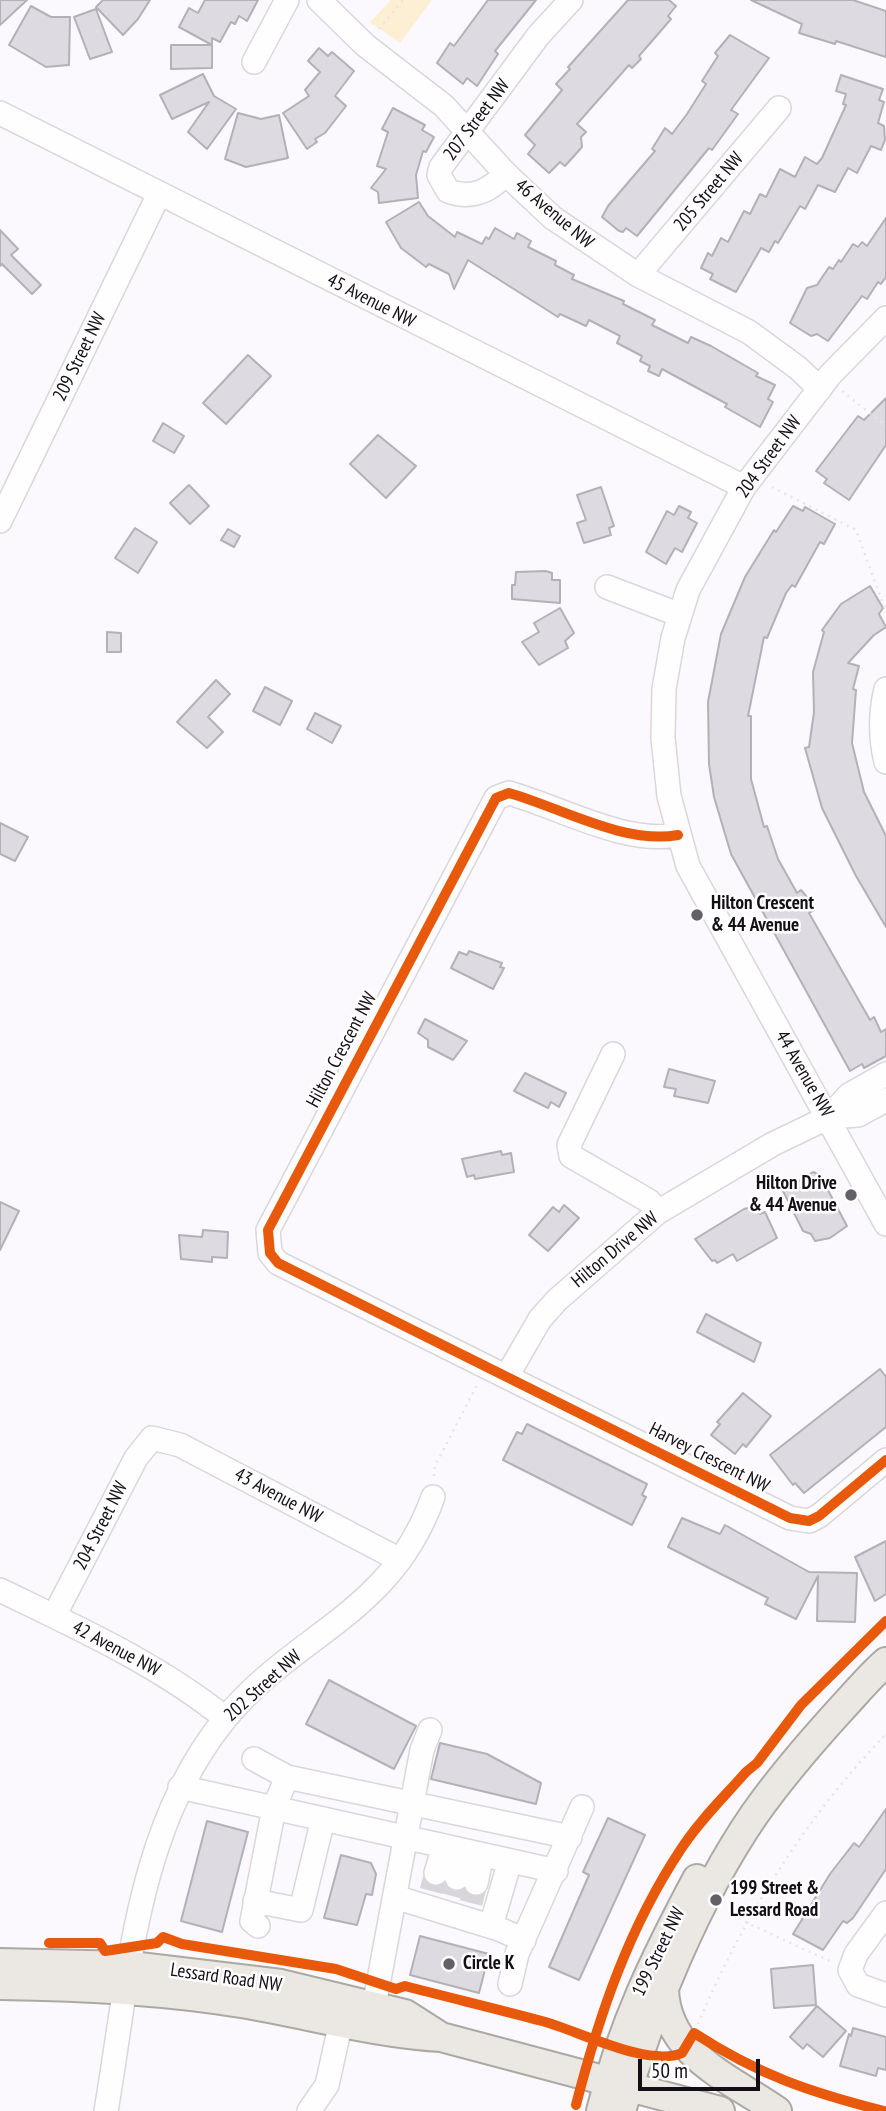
<!DOCTYPE html>
<html>
<head>
<meta charset="utf-8">
<style>
	body { margin:0 }
	#map { position:relative; width:886px; height:2111px; overflow:hidden; background:#fbf9fd; font-family:"PT Sans Narrow",sans-serif }
	canvas { display:block }
	.scale { position:absolute; left:638px; top:2059px; width:122px; height:32px; box-sizing:border-box; border:4px solid #140e17; border-top:0; padding-left:9px; font-size:21px; line-height:24px; white-space:nowrap; color:#140e17; -webkit-text-stroke:5px #fff; paint-order:stroke }
</style>
</head>
<body>
<div id="map">
<canvas width="886" height="2111"></canvas>
<div class="scale">50 m</div>
</div>
<script>
const g = document.querySelector('canvas').getContext('2d');
g.lineJoin = 'round';
function fillPath(path, color) { g.fillStyle = color; g.fill(path, 'evenodd'); }
function stroke(path, color, width, dash) { g.strokeStyle = color; g.lineWidth = width; g.lineCap = dash ? 'butt' : 'round'; g.setLineDash(dash || []); g.stroke(path); }
function drawText(font, color, halo, rows, align = 'center') {
  g.font = font + ' "PT Sans Narrow",sans-serif'; g.lineWidth = 5; g.setLineDash([]); g.textBaseline = 'middle'; g.strokeStyle = halo; g.fillStyle = color; for (const [text, x, y, turn = 0] of rows) {
    g.save(); g.translate(x, y); g.rotate((+turn || 0) * Math.PI / 180); g.textAlign = isNaN(turn) ? turn : align; if (halo) g.strokeText(text, 0, 0); g.fillText(text, 0, 0); g.restore();
  }
}
fillPath(new Path2D(`
	M391 0H432L400 43 370 22Z`), '#fcefd4');
const building = new Path2D(`
	M0 0H27L0 25Z
	M103 0H150L138 19 123 35 96 7Z
	M205 0H258L247 21 239 16 235 24 231 22 220 42 212 38V45L179 27 189 8 198 13Z
	M488 0H536L495 51 498 54 477 86 467 78 463 84 437 63 450 43 454 46Z
	M628 0H669L676 6 668 16 671 19 639 56 641 59 632 68 629 65 577 124 586 132 581 137 582 147 565 166 560 162 549 173 528 154 535 145 525 135 562 90 556 84 570 69 568 67Z
	M751 0H853L886 11V57L836 41 835 44 799 33 802 24Z
	M31 6 51 17H70L69 65 46 67 9 45Z
	M96 9 112 52 90 59 74 17Z
	M730 35 769 58 731 110 738 114 712 150 709 148 637 236 626 228 623 232 619 231 602 217 608 206 655 151 652 149 665 128 672 134 687 114 706 84 702 81 718 56 715 53Z
	M171 45H212V68L171 69Z
	M319 48 328 56 332 52 354 71 335 96 346 106 325 133 315 139 317 142 307 149 283 113 309 96 305 90 320 72 308 61Z
	M203 74 214 96 236 109 207 149 188 132 209 102 172 119 160 95Z
	M841 75 883 89 879 100 884 102 878 123 884 126 885 140 881 150 871 146 857 173 848 168 835 192 818 185 805 209 800 206 778 243 775 241 769 252 761 248 736 292 710 279 713 274 701 268 708 253 712 256 721 238 728 242 744 211 750 214 760 194 766 197 780 169 795 177 805 157 817 164 822 158 846 105 843 104 846 94 836 91Z
	M393 108 425 125 422 130 434 137 426 152 423 151 416 175 418 198 379 203 378 192 371 188 386 169 377 166 388 132 382 129Z
	M238 113 261 119 279 115 288 158 246 167 225 159Z
	M419 202 428 216 455 237 457 232 482 244 486 237 489 239 495 228 514 239 517 233 531 241 528 247 556 261 555 265 574 275 572 279 624 301 623 304 655 320 652 325 688 343 691 337 711 346 758 373 756 376 775 385 768 399 773 402 760 427 725 407 727 404 662 369 659 376 648 371 650 366 640 361 642 356 617 343 620 336 589 320 586 326 560 314 558 317 468 260 454 289 449 274 429 264 426 267 401 248 386 222Z
	M886 218V277L881 284 878 282 867 299 862 296 828 341 817 334 811 336 790 323 807 288 817 285 829 267 833 269 839 260 841 262 853 244 858 247 862 242 867 246Z
	M0 230 18 249 11 255 41 285 32 294 2 264 0 266Z
	M248 355 271 376 226 424 203 403Z
	M886 398V445L849 500 824 483 827 479 816 471 858 416 864 420Z
	M163 423 184 436 174 453 153 441Z
	M378 435 416 466 386 498 350 464Z
	M189 485 209 506 190 524 170 503Z
	M601 487 614 526 609 528 611 535 584 543 577 523 586 520 577 495Z
	M679 506 691 512 688 518 697 523 682 552 675 548 666 564 646 552 667 511 674 515Z
	M793 506 803 511 805 507 835 524 824 544 820 542 795 587 792 585 786 593 767 638 764 637 748 716H751V779L764 827 767 826 778 859 797 893 801 890 807 897 814 910 809 913 870 1020 874 1017 881 1032 886 1029V1056L864 1068 862 1064 850 1071 731 854 714 797 709 764 708 702 721 634 745 577 774 530 776 532Z
	M135 528 157 542 138 573 115 558Z
	M228 529 240 536 234 547 221 540Z
	M546 571 552 573V580H560V603L512 599V585H515L516 572Z
	M870 586 883 608 879 614 886 627 874 635 848 663 859 666 853 689 856 690 852 743 864 792 886 836V927L856 876 822 808 805 748 809 747 814 712 813 672 824 632 822 630 841 604Z
	M560 608 574 633 565 641 568 648 539 665 522 642 539 632 534 623Z
	M107 632 121 633V652H107Z
	M216 680 230 694 208 717 223 732 207 748 177 722Z
	M265 687 292 701 280 725 253 711Z
	M315 713 341 726 332 743 307 729Z
	M0 823 28 837 15 861 0 854Z
	M469 951 502 963 500 967 504 968 493 989 451 968 459 952 467 955Z
	M425 1019 467 1041 453 1060 428 1047V1040L418 1033Z
	M669 1069 715 1081 708 1103 674 1096 676 1089 664 1087Z
	M525 1073 566 1093 559 1107 551 1102 548 1108 514 1091Z
	M501 1151 502 1155 511 1153 514 1172 475 1179 474 1175 467 1177 462 1159Z
	M813 1172 820 1175 847 1226 830 1238 815 1241 811 1234 803 1231 783 1191Z
	M0 1202 19 1211 0 1250Z
	M564 1205 579 1218 548 1251 529 1235 553 1207 559 1212Z
	M756 1206 760 1214 765 1212 777 1238 737 1261 733 1254 717 1263 715 1260 712 1261 695 1239 744 1209Z
	M203 1230 228 1232 227 1258 212 1257V1262L181 1259 179 1235 202 1237Z
	M706 1314 761 1343 754 1362 697 1332Z
	M880 1369 886 1377V1427L804 1493 795 1483 793 1485 770 1455Z
	M743 1393 771 1416 746 1447 743 1444 735 1454 711 1435 720 1424 717 1422Z
	M527 1424 647 1484 642 1495 646 1497 632 1525 503 1460 517 1432 522 1434Z
	M682 1518 720 1534 725 1525 809 1572 857 1573 855 1622 817 1621 818 1576 796 1619 765 1604 768 1598 668 1547Z
	M886 1541V1594L875 1601 855 1557Z
	M329 1680 416 1726 394 1769 306 1724Z
	M440 1743 487 1754 541 1783 536 1804 431 1779Z
	M886 1809V1869L853 1918 847 1923 843 1921 823 1950 793 1934 830 1874 854 1843 859 1847Z
	M608 1818 645 1835 579 1980 549 1967 589 1875 583 1872Z
	M207 1821 248 1832 222 1932 181 1921Z
	M341 1855 371 1863 376 1874 372 1895 366 1894 357 1925 324 1918Z
	M420 1936 489 1954 479 1993 410 1975Z
	M813 1965 816 2005 774 2008 771 1969Z
	M817 2006 846 2031 823 2057 807 2044 803 2049 790 2037Z
	M853 2028 886 2037V2070L878 2068 876 2076 840 2066 849 2034 851 2036Z`);
fillPath(building, '#dedae2');
stroke(building, '#b4b0b7', 2);
stroke(new Path2D(`
	M431 1891 436 1873
	M452 1896 457 1878
	M471 1903 476 1883`), '#d8d6da', 23, [23, 11]);
const minor = new Path2D(`
	M319 0 365 45 444 106 506 174 553 218 638 275 749 332 798 368 820 389
	M254 62 287 0
	M0 113 744 487
	M506 174C489 191 472 200 448 191L439 175 441 167 538 36 571 0
	M638 275 779 108
	M886 318 830 375 744 487 688 590 673 638 664 689 663 738 669 796 688 866 886 1224
	M0 521 159 194
	M607 587 680 615
	M886 689C880 714 880 737 886 762
	M678 835C625 845 559 807 509 793L496 798 268 1230 270 1253 278 1263 790 1518 809 1521 819 1516 886 1460
	M613 1054 569 1145 571 1156 649 1201 658 1212
	M829 1117 849 1095 886 1074
	M507 1376 540 1319 557 1300 658 1212 773 1144 829 1117 858 1115 886 1100
	M0 1590C78 1628 158 1664 225 1718
	M54 1616 136 1458 152 1438 180 1445 400 1560
	M254 1759 287 1777 570 1837
	M180 1787 556 1871
	M436 1873 444 1846
	M457 1878 465 1851
	M476 1883 482 1855
	M395 1897 499 1929 524 1940
	M255 1901 301 1910 323 1819
	M886 1913 856 1954 850 1970 858 1985 886 1995
	M258 1926 252 1921 274 1808 287 1777
	M491 1926 510 1861
	M510 1984 517 1954 582 1807
	M374 2006 422 1750 430 1730
	M106 2111C129 1977 136 1828 225 1719 295 1633 391 1615 433 1497
	M309 2111 327 2085 341 2022`);
const major = new Path2D(`
	M0 1963 131 1966 281 1984 405 2014 441 2037
	M0 1985C80 1986 161 1990 241 2003 308 2014 373 2033 441 2037L720 2111
	M664 1989C666 2055 730 2078 777 2111
	M601 2111C622 2025 656 1956 697 1879
	M621 2111C649 2015 697 1898 754 1815 780 1778 811 1742 842 1708 856 1693 870 1676 886 1662`);
stroke(minor, '#dad6dd', 26);
stroke(major, '#aca8a2', 32);
stroke(new Path2D(`
	M379 29 403 0
	M842 391 886 426
	M772 487 856 530 886 612
	M434 1476 435 1466 477 1385
	M745 1922 834 1963
	M698 2024C743 1917 806 1817 886 1734`), '#e5e5e6', 2.5, [2, 5]);
stroke(minor, '#fefeff', 23);
stroke(major, '#ebe8e4', 28);
stroke(new Path2D(`
	M678 835C625 845 559 807 509 793L496 798 268 1230 270 1253 278 1263 790 1518 809 1521 819 1516 886 1460
	M49 1943H100L105 1951 157 1943 163 1937 182 1944 336 1969 396 1989 405 1986C451 1998 497 2009 542 2021 577 2030 648 2068 682 2053L694 2033C759 2075 809 2092 884 2111
	M576 2105C599 2015 629 1927 681 1849 699 1821 724 1797 746 1772L757 1763 801 1705 886 1621`), '#e8590c', 10);
for (const [x, y, r, color] of [
	[697,915,7,"#656068"],
	[851,1195,7,"#656068"],
	[716,1900,7,"#656068"],
	[449,1964,7,"#656068"]
]) { const dot = new Path2D(); dot.arc(x, y, r, 0, 2 * Math.PI); g.fillStyle = color; g.fill(dot); stroke(dot, '#fff', 2.5); }
drawText('19px', '#140e17', '#fff', [
	["207 Street NW",477,120,-53],
	["205 Street NW",709,192,-50],
	["46 Avenue NW",554,214,40],
	["45 Avenue NW",371,301,27],
	["209 Street NW",80,357,-64],
	["204 Street NW",769,457,-54],
	["Hilton Crescent NW",342,1050,-62],
	["44 Avenue NW",804,1074,60],
	["Hilton Drive NW",615,1250,-40],
	["Harvey Crescent NW",709,1458,27],
	["43 Avenue NW",278,1496,28],
	["204 Street NW",101,1526,-63],
	["42 Avenue NW",116,1649,28],
	["202 Street NW",263,1686,-42],
	["199 Street NW",659,1952,-64],
	["Lessard Road NW",226,1978,8]
]);
drawText('bold 19px', '#140e17', '#fff', [
	["Hilton Crescent",711,904],
	["& 44 Avenue",711,926],
	["Hilton Drive",837,1184,"right"],
	["& 44 Avenue",837,1206,"right"],
	["199 Street &",730,1889],
	["Lessard Road",730,1911],
	["Circle K",463,1964]
], 'left');
</script>
</body>
</html>
